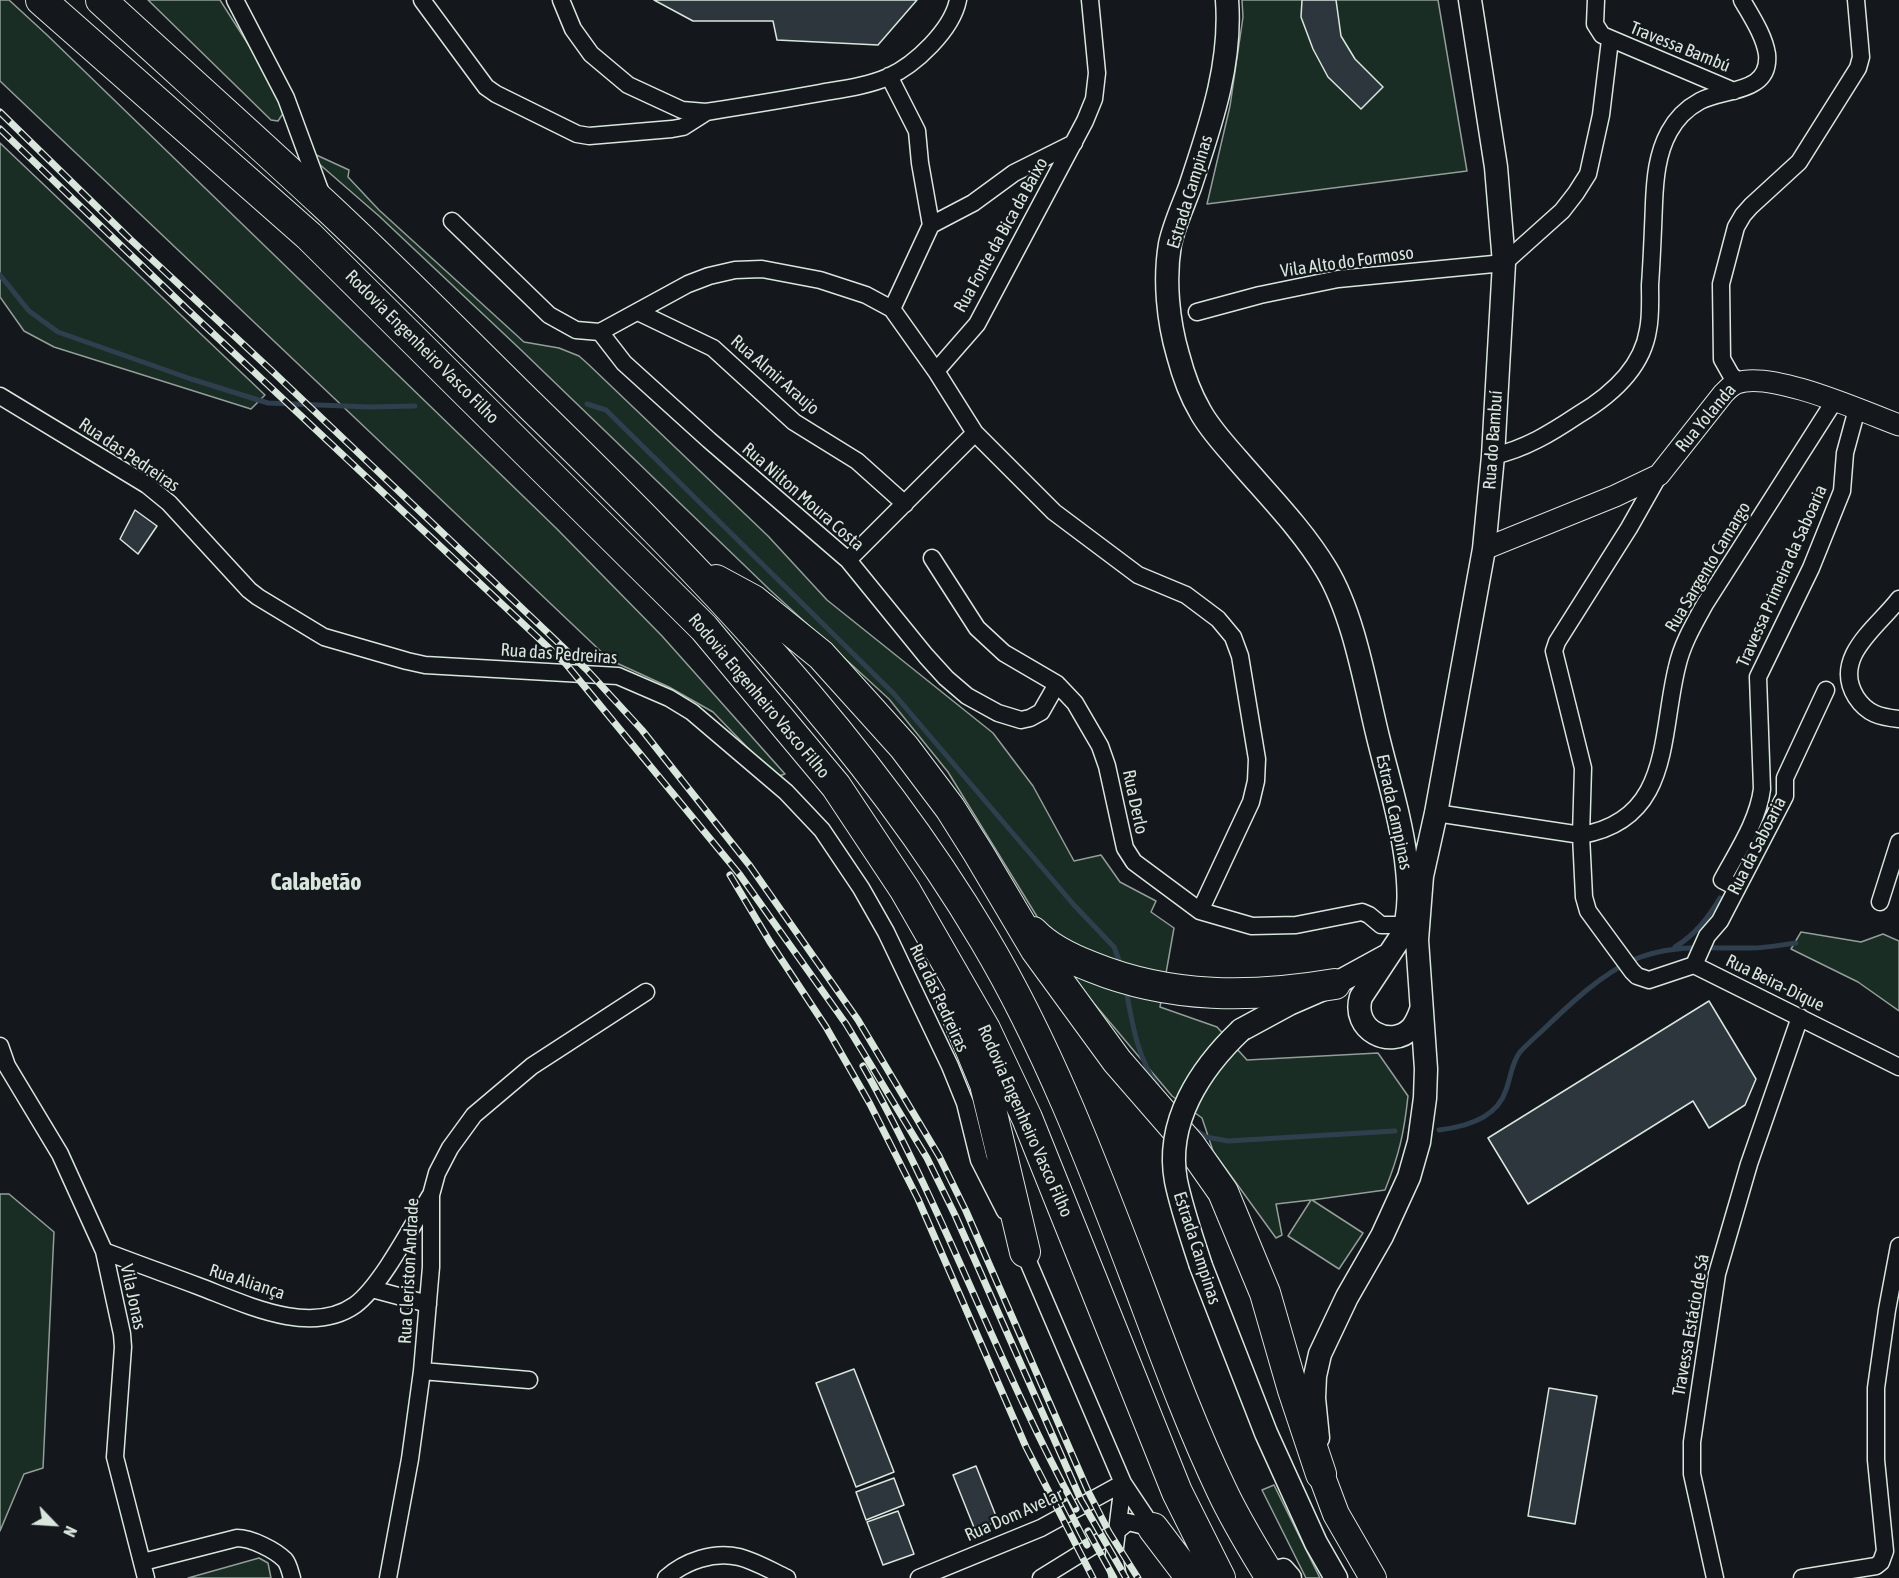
<!DOCTYPE html>
<html>
<head>
<meta charset="utf-8">
<style>
	body { margin:0 }
	#map { position:relative; width:1899px; height:1578px; overflow:hidden; background:#14181c; font-family:"Asap Condensed",sans-serif }
	canvas { display:block }
	.north { position:absolute; left:24px; top:1494px; width:60px; height:60px; -webkit-text-stroke:4px #14181c; paint-order:stroke; rotate:115deg; font-size:16px; font-weight:700; line-height:24px; text-align:center; color:#d8e6dc }
	.north::after { content:''; display:block; margin:auto; width:21px; height:27px; background:#d8e6dc; clip-path:polygon(50% 0,100% 100%,50% 72%,0 100%) }
</style>
</head>
<body>
<div id="map">
<canvas width="1899" height="1578"></canvas>
<div class="north">N</div>
</div>
<script>
const g = document.querySelector('canvas').getContext('2d');
g.lineJoin = 'round';
function fillPath(path, color) { g.fillStyle = color; g.fill(path, 'evenodd'); }
function stroke(path, color, width, dash) { g.strokeStyle = color; g.lineWidth = width; g.lineCap = dash ? 'butt' : 'round'; g.setLineDash(dash || []); g.stroke(path); }
function drawText(font, color, halo, rows, align = 'center') {
  g.font = font + ' "Asap Condensed",sans-serif'; g.lineWidth = 4.5; g.setLineDash([]); g.textBaseline = 'middle'; g.strokeStyle = halo; g.fillStyle = color; for (const [text, x, y, turn = 0] of rows) {
    g.save(); g.translate(x, y); g.rotate((+turn || 0) * Math.PI / 180); g.textAlign = isNaN(turn) ? turn : align; if (halo) g.strokeText(text, 0, 0); g.fillText(text, 0, 0); g.restore();
  }
}
const green = new Path2D(`
	M0 0H9L46 34 556 528 662 636 785 774 776 777 713 712 669 687 610 660 0 81Z
	M148 0H220L269 77 284 112 278 121 271 120Z
	M1242 0H1438L1467 171 1207 204 1230 106 1243 17Z
	M0 143 265 395 251 409 54 347 24 331 0 297Z
	M312 153 349 170 348 177 379 210 524 342 559 348 579 356 588 364 768 536 827 600 993 733 1033 786 1074 861 1101 855 1120 882 1156 901 1151 912 1174 928 1160 1007 1217 1027 1247 1060 1378 1053 1408 1096C1404 1134 1399 1155 1385 1190L1312 1200 1363 1233 1339 1269 1288 1236 1311 1200 1276 1204 1282 1235 1276 1238 1213 1151 1202 1118 1172 1096 1081 988 948 772 889 699 770 590 520 349 379 216 310 156Z
	M1801 932 1861 942 1883 934 1899 941V1011L1858 982 1791 949Z
	M0 1194H9L54 1232 43 1468 24 1474 0 1531Z
	M1274 1485 1320 1578H1306L1262 1490Z
	M259 1558 268 1563 271 1578H188Z`);
fillPath(green, '#1a2d24');
stroke(green, '#939e99', 1.5);
stroke(new Path2D(`
	M0 275 29 311 58 332 191 379 268 403 370 407 415 406
	M587 404 606 410 894 694 1074 905 1114 947 1122 968
	M1675 947C1695 935 1708 918 1720 898
	M1126 989C1132 1022 1137 1057 1157 1085
	M1193 1128 1206 1137 1228 1141 1395 1131
	M1439 1130C1465 1127 1497 1118 1506 1090 1511 1077 1511 1064 1520 1052 1528 1043 1538 1035 1546 1027 1572 1002 1601 975 1633 960 1672 943 1710 949 1751 948 1766 948 1781 945 1796 943`), '#2f3f4d', 5);
const building = new Path2D(`
	M654 0H917L878 45 777 40 773 21H693Z
	M1302 0H1336L1341 36 1355 59 1383 87 1361 109 1328 77 1313 49 1301 17Z
	M135 510 157 526 138 554 120 539Z
	M1709 1001 1756 1079 1745 1105 1709 1128 1693 1101 1528 1204 1488 1138Z
	M854 1369 894 1472 856 1487 816 1383Z
	M1549 1388 1597 1396 1575 1524 1528 1516Z
	M976 1466 998 1521 975 1530 953 1475Z
	M894 1478 904 1505 866 1520 856 1492Z
	M898 1511 914 1554 883 1565 867 1522Z`);
fillPath(building, '#2c363c');
stroke(building, '#d8e6dc', 1.5);
const minor = new Path2D(`
	M235 0 286 98 321 193
	M422 0 486 87 496 94 577 134 589 136 672 129 683 127 705 113
	M561 0 573 29 591 54 628 85 682 110 706 112C744 106 782 100 820 93 843 89 867 86 888 77 915 65 952 30 958 0
	M1596 0 1595 24 1602 35 1734 91
	M889 76 917 131 920 163 931 225 892 309
	M452 221 549 315 576 330 600 332 688 284 709 276 735 270 762 269 820 280 866 295 892 309 936 371 977 324 1085 121 1094 99 1097 73 1090 0
	M931 225 973 203 1014 173 1074 143
	M638 312 713 348 794 422 857 461 905 504
	M1197 312 1260 295 1338 279 1504 263 1562 211 1576 193 1588 174 1601 115 1610 40
	M600 332 624 363 709 440 848 560 926 656 946 678 967 696 998 713 1021 720 1030 718 1041 712 1057 684
	M936 371 975 433 1054 512 1138 575 1186 595 1218 619 1233 637 1240 656 1257 759 1256 781 1251 802 1200 911
	M1739 382 1731 375 1722 359 1721 284 1736 227 1743 215 1751 206 1799 162 1858 68 1861 57 1856 0
	M0 396 147 485 169 503 249 590 258 597 324 637 407 661 425 665 618 676 669 698 692 712 786 792 822 830 861 888 886 932 950 1066 965 1103 979 1160 1005 1211
	M1493 456C1525 449 1551 433 1578 415 1610 396 1642 369 1648 330 1651 316 1650 299 1650 285 1652 257 1653 230 1654 203 1655 179 1657 154 1669 132 1676 119 1687 108 1700 101 1724 88 1771 94 1767 54 1764 35 1751 16 1742 0
	M1659 475 1629 528 1557 642 1554 651 1583 768 1581 835 1584 897 1588 911 1632 971 1637 976 1649 980 1694 965 1899 1067
	M932 558 977 628 1004 653 1057 684 1075 703 1100 746 1107 766 1125 848 1134 862 1200 911 1252 926 1296 925 1362 912 1369 915 1381 925H1406
	M848 560 975 433
	M1899 599C1879 626 1831 657 1856 697 1867 714 1880 717 1899 719
	M1436 813 1581 835C1672 820 1660 735 1677 667 1682 644 1694 624 1705 604L1835 400
	M1736 887 1722 880C1737 852 1758 821 1762 789L1758 677 1811 568 1842 491 1845 453 1857 409
	M1880 902 1899 842
	M1694 965 1707 936 1720 921 1785 796V778L1826 690
	M0 1046 7 1066 60 1154 104 1251 122 1334 123 1347 115 1457 146 1578
	M1021 1245 1123 1483 1153 1528
	M104 1251C135 1263 166 1274 198 1286 243 1303 310 1337 355 1305 381 1286 412 1226 430 1196
	M372 1289 428 1304
	M422 1371 529 1380
	M143 1562 237 1538C251 1538 275 1550 285 1560 289 1565 290 1572 292 1578
	M388 1578 410 1459 422 1371 431 1267V1195L437 1173 450 1148 474 1115 532 1066 646 992
	M666 1578C685 1561 714 1551 739 1557 755 1561 772 1571 787 1578
	M919 1578 1041 1528 1123 1483
	M1041 1578 1117 1531 1128 1522 1153 1528
	M1118 1578 1114 1555 1123 1483
	M1715 1578 1692 1474V1442L1697 1408 1717 1274 1749 1164 1800 1017
	M1802 1578 1876 1566 1881 1562 1885 1551 1876 1460V1388L1887 1310 1899 1246`);
const tertiary = new Path2D(`
	M1484 549 1615 496 1659 475 1723 394C1727 390 1731 385 1737 383 1771 370 1864 412 1899 425`);
const secondary = new Path2D(`
	M1227 0C1232 65 1210 126 1190 187 1183 206 1174 225 1170 244 1164 280 1168 321 1178 355 1183 374 1190 394 1200 411 1209 428 1224 444 1237 459 1267 494 1302 529 1326 569 1354 615 1365 684 1378 737 1388 778 1401 819 1406 860 1409 885 1411 912 1402 935L1361 997C1351 1030 1391 1050 1412 1028 1416 1023 1419 1016 1421 1010
	M1241 1030 1289 1004 1335 984 1388 955
	M1201 1266 1266 1433 1316 1543 1336 1578
	M1318 1438 1314 1398 1315 1376 1320 1354 1347 1297 1382 1236 1409 1177 1419 1142 1425 1098 1426 1069 1417 940 1422 876 1436 813 1484 549 1493 456 1504 263 1496 167 1470 0
	M1283 1570 1290 1578`);
const primary = new Path2D(`
	M1321 1474 1336 1514 1373 1578`);
const motorway = new Path2D(`
	M41 0 309 236 704 628 836 786 905 890 985 1029 1027 1118 1177 1492 1220 1578
	M101 0C175 68 250 135 323 203 394 269 462 338 531 406 698 569 864 737 984 939 1049 1048 1094 1168 1139 1286 1165 1355 1190 1424 1222 1491 1236 1521 1254 1550 1271 1578
	M716 580 753 600 821 655 904 747 950 808 979 854 1036 950 1117 1061 1190 1145 1223 1192 1265 1293 1293 1390 1321 1474
	M1033 932C1049 949 1071 959 1092 967 1171 999 1252 998 1335 984
	M952 1004 985 1084 1025 1252
	M1153 1528 1191 1578`);
stroke(minor, '#d8e6dc', 19);
stroke(tertiary, '#d8e6dc', 23);
stroke(secondary, '#d8e6dc', 25);
stroke(primary, '#d8e6dc', 28);
stroke(motorway, '#d8e6dc', 32);
stroke(minor, '#14181c', 16);
stroke(tertiary, '#14181c', 21);
stroke(secondary, '#14181c', 22);
stroke(primary, '#14181c', 26);
stroke(motorway, '#14181c', 30);
const rail = new Path2D(`
	M0 112 130 239 271 370 587 670 642 730 750 866 858 1020 939 1156 966 1211 1088 1491 1109 1532 1138 1578
	M0 129 188 310 566 664 740 875 846 1024 927 1158 955 1215 1081 1500 1126 1578
	M730 875 770 942 826 1027 870 1104 918 1199 1026 1447 1093 1578
	M863 1066C944 1209 998 1365 1076 1509
	M1065 1502 1087 1545
	M1088 1531 1114 1578`);
stroke(rail, '#d8e6dc', 7);
stroke(rail, '#14181c', 4.5, [14]);
const secondaryBridge = new Path2D(`
	M1201 1266C1192 1238 1182 1210 1176 1181 1165 1122 1200 1069 1241 1030`);
stroke(secondaryBridge, '#d8e6dc', 25, []);
stroke(secondaryBridge, '#14181c', 22);
drawText('18px', '#d8e6dc', '#14181c', [
	["Travessa Bambú",1680,47,22],
	["Estrada Campinas",1190,192,-73],
	["Rua Fonte da Bica da Baixo",1001,235,-61],
	["Vila Alto do Formoso",1347,262,-8],
	["Rodovia Engenheiro Vasco Filho",422,347,45],
	["Rua Almir Araujo",775,375,41],
	["Rua Yolanda",1706,418,-50],
	["Rua do Bambuí",1493,440,-86],
	["Rua das Pedreiras",129,455,34],
	["Rua Nilton Moura Costa",803,497,41],
	["Rua Sargento Camargo",1708,567,-59],
	["Travessa Primeira da Saboaria",1782,576,-66],
	["Rua das Pedreiras",559,654,4],
	["Rodovia Engenheiro Vasco Filho",759,696,50],
	["Rua Derlo",1135,802,78],
	["Estrada Campinas",1394,812,78],
	["Rua da Saboaria",1757,846,-63],
	["Rua Beira-Dique",1775,983,26],
	["Rua das Pedreiras",939,998,65],
	["Rodovia Engenheiro Vasco Filho",1025,1121,66],
	["Estrada Campinas",1197,1248,72],
	["Rua Cleriston Andrade",409,1271,-87],
	["Rua Aliança",247,1282,18],
	["Vila Jonas",133,1297,78],
	["Travessa Estácio de Sá",1691,1325,-80],
	["Rua Dom Avelar",1014,1515,-24]
]);
drawText('bold 24px', '#d8e6dc', '#14181c', [
	["Calabetão",316,882]
]);
</script>
</body>
</html>
